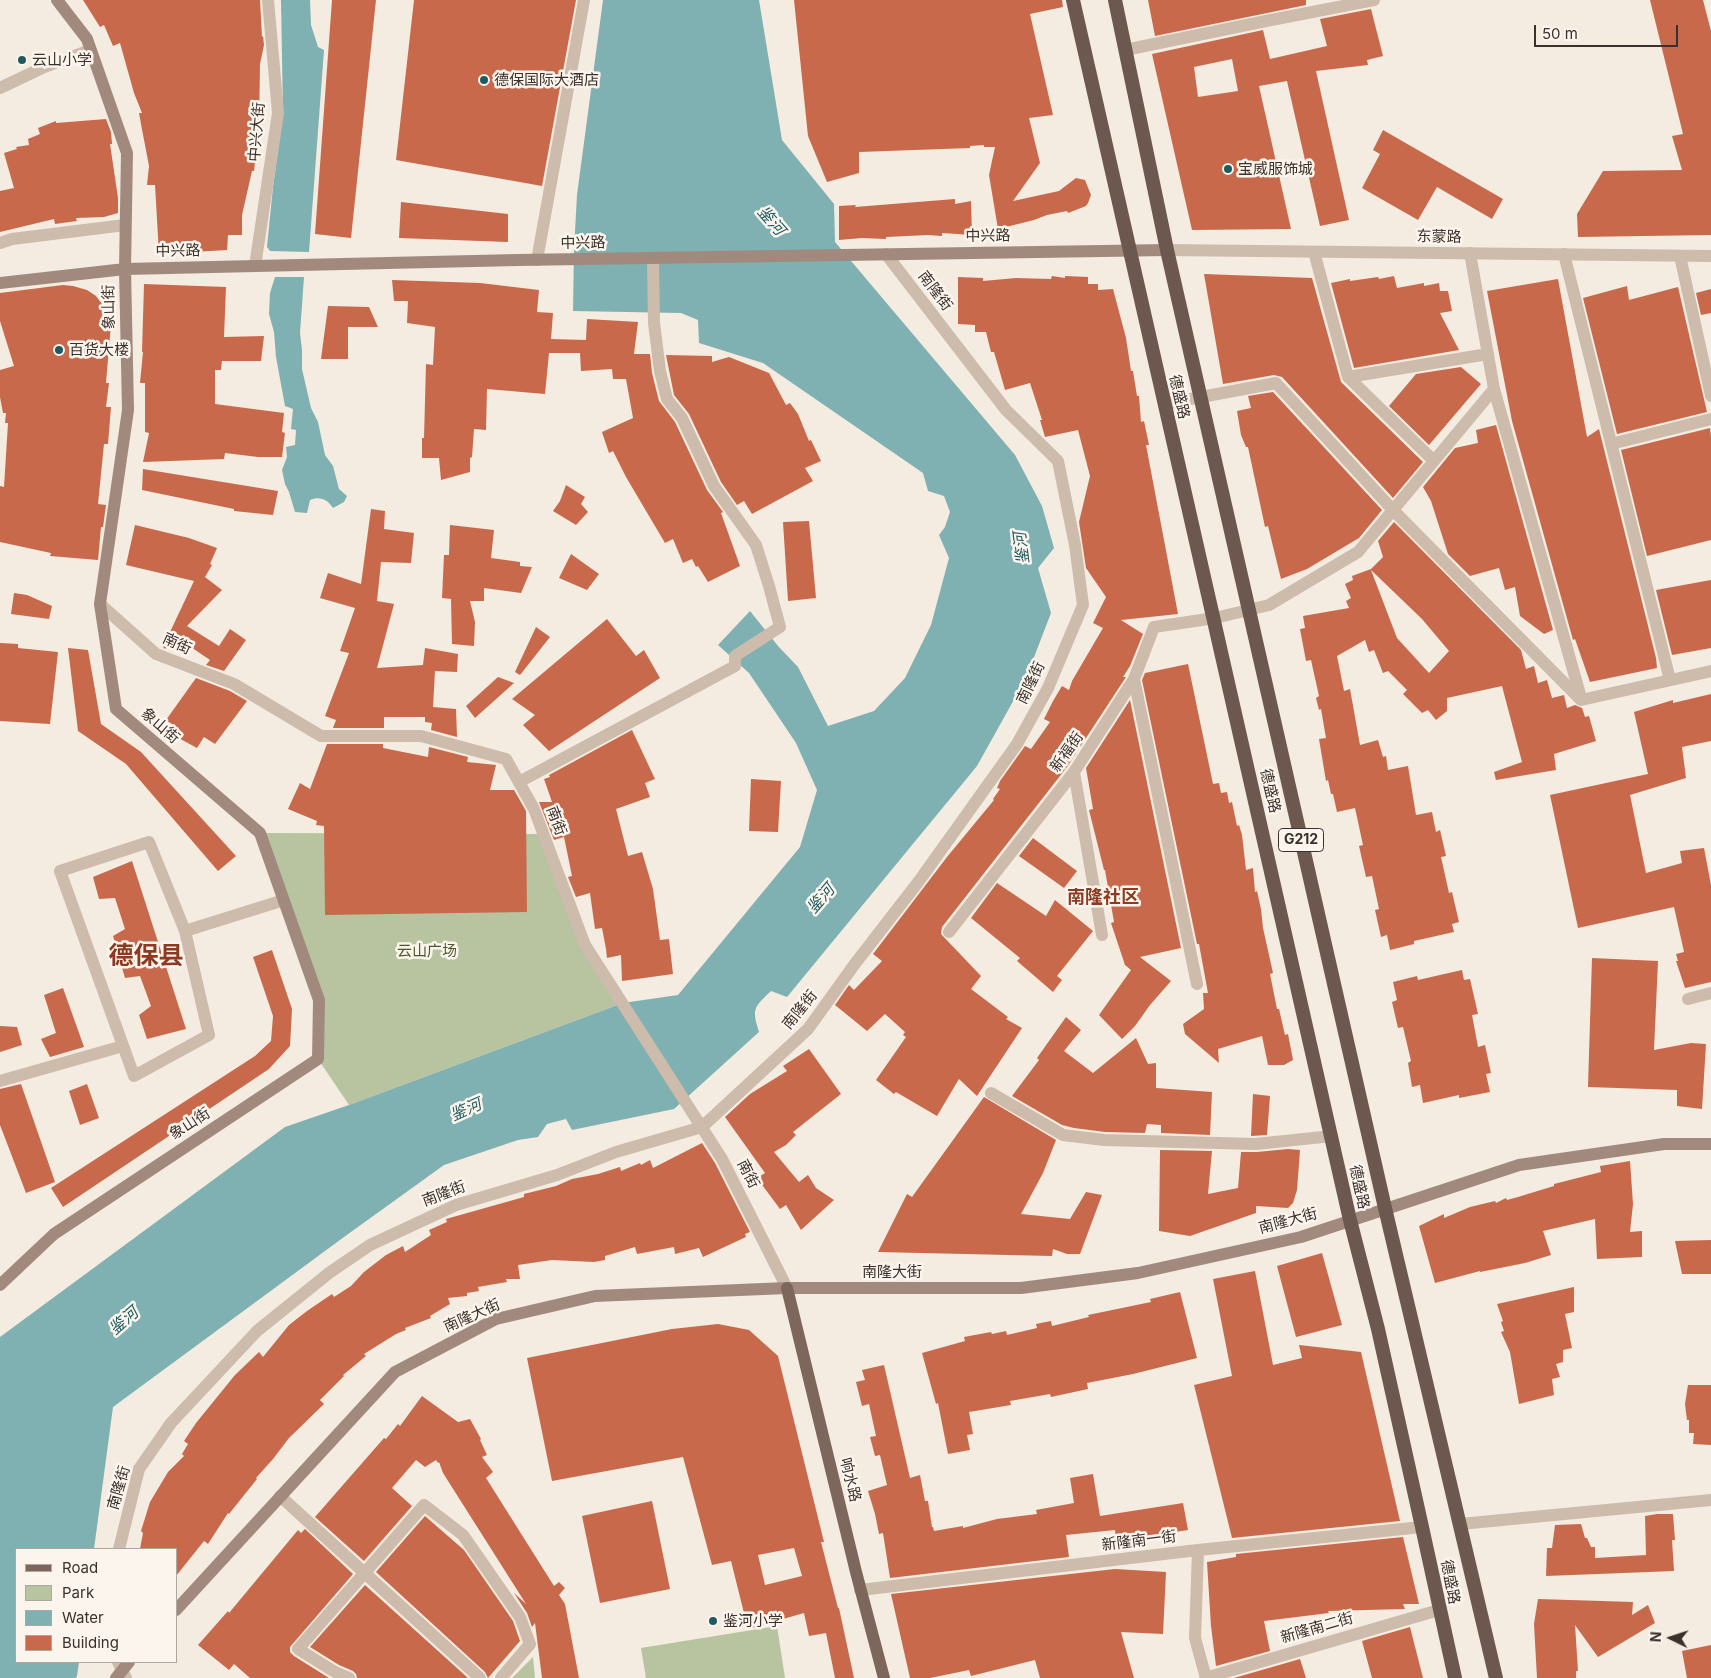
<!DOCTYPE html>
<html>
<head>
<meta charset="utf-8">
<style>
	body { margin:0 }
	#map { position:relative; width:1711px; height:1678px; overflow:hidden; background:#f4ebe1; font-family:Inter,sans-serif }
	canvas { display:block }
	.legend { position:absolute; left:15px; top:1548px; width:162px; height:115px; box-sizing:border-box; background:#fbf5ee; border:1px solid #aea6a0; margin:0; padding:6px 9px; list-style:none; font-size:15px; color:#3b302b }
	.legend li { display:flex; align-items:center; gap:10px; height:25px }
	.legend b { width:25px; border:1px solid #aea6a0 }
	.north { position:absolute; left:1646px; top:1613px; width:50px; height:50px; -webkit-text-stroke:4px #fbf5ee; paint-order:stroke; rotate:274deg; font-size:14px; font-weight:700; line-height:20px; text-align:center; color:#3b302b }
	.north::after { content:''; display:block; margin:auto; width:18px; height:22px; background:#3b302b; clip-path:polygon(50% 0,100% 100%,50% 72%,0 100%) }
	.scale { position:absolute; left:1534px; top:25px; width:144px; height:22px; box-sizing:border-box; border:2px solid #3b302b; border-top:0; padding-left:6px; font-size:15px; line-height:18px; white-space:nowrap; color:#3b302b; -webkit-text-stroke:4px #fbf5ee; paint-order:stroke }
</style>
</head>
<body>
<div id="map">
<canvas width="1711" height="1678"></canvas>
<ul class="legend">
<li><b style="height:6px;background:#7d675c"></b>Road</li>
<li><b style="height:14px;background:#b8c4a0"></b>Park</li>
<li><b style="height:14px;background:#7fb0b2"></b>Water</li>
<li><b style="height:14px;background:#c8694b"></b>Building</li>
</ul>
<div class="north">N</div>
<div class="scale">50 m</div>
</div>
<script>
const g = document.querySelector('canvas').getContext('2d');
g.lineJoin = 'round';
function fillPath(path, color) { g.fillStyle = color; g.fill(path, 'evenodd'); }
function stroke(path, color, width, dash) { g.strokeStyle = color; g.lineWidth = width; g.lineCap = dash ? 'butt' : 'round'; g.setLineDash(dash || []); g.stroke(path); }
function drawText(font, color, halo, rows, align = 'center') {
  g.font = font + ' Inter,"Noto Sans SC",sans-serif'; g.lineWidth = 5; g.setLineDash([]); g.textBaseline = 'middle'; g.strokeStyle = halo; g.fillStyle = color; for (const [text, x, y, turn = 0] of rows) {
    g.save(); g.translate(x, y); g.rotate((+turn || 0) * Math.PI / 180); g.textAlign = isNaN(turn) ? turn : align; if (halo) g.strokeText(text, 0, 0); g.fillText(text, 0, 0); g.restore();
  }
}
fillPath(new Path2D(`
	M260 833 544 834 585 945 623 1003 349 1105 318 1059 319 1000Z
	M777 1626 785 1678H646L641 1648Z
	M533 1657 535 1678H512Z`), '#b8c4a0');
fillPath(new Path2D(`
	M281 0H310L311 25 318 47 324 50 309 252 270 251 267 247 273 187 283 114Z
	M603 0H759L782 140 834 204 835 242 1015 455 1042 506 1054 548 1038 568 1051 613 1026 678 977 766 787 997 771 991C753 1008 752 1009 759 1032L674 1109 572 1130 566 1119 547 1124 538 1137 518 1140 444 1165 344 1237 113 1407 94 1549H16V1662H79L77 1676 76 1678H0V1337L285 1127 349 1105 623 1003 678 995 800 847 817 790 796 743 749 673 718 645 750 611 778 646 798 667 828 726 874 711 905 678 931 625 949 558 939 535 945 527 950 512 944 496 928 491 923 473 763 363 699 343 698 320 681 313 573 311 574 249 577 195Z
	M275 277H304L300 333 302 350V369L311 408 318 422 325 455 333 466 339 489 347 496 344 502 333 508C327 499 320 496 310 500L307 513 295 512 289 492 285 484 282 470 287 457 286 447 295 445 296 430 291 429 293 409 285 406 276 357 274 332 269 314 270 293Z`), '#7fb0b2');
fillPath(new Path2D(`
	M83 0H260L262 37 263 36 264 45 260 64 259 124 254 171H252L242 215V235H228L227 250 159 254 155 185H147L149 166 141 124 139 113H142L134 93 120 43 113 46 104 25 100 27Z
	M332 0H376L351 238 315 234Z
	M414 0H576L542 186 396 160Z
	M794 0H1062L1063 7 1030 14 1053 115 1029 118 1040 163 1013 201 1059 191 1076 178 1085 180 1091 195 1088 203 1086 206 1068 213 1067 211 1047 215 1034 220 998 229 989 175 995 147H984V145L970 146V148L859 152V173L827 182 808 136Z
	M1148 0H1306V5L1155 36Z
	M1650 0H1703L1711 31V235L1578 237 1577 214 1603 171 1682 170 1672 136 1683 134Z
	M1371 9 1383 56 1367 60 1368 65 1316 71 1349 220 1320 226 1287 81 1259 86 1291 229 1192 230 1152 54 1263 30 1270 59 1327 46 1320 19ZM1232 59 1238 91 1198 97 1194 67Z
	M106 119 111 132 112 144H110L118 198V213L104 217 76 218 77 221 55 224 54 219 0 232V191L14 188 4 153 17 149 16 147 29 145 28 139 40 134 38 128 56 121V123Z
	M1383 130 1503 199 1492 219 1437 187 1418 220 1362 188 1380 154 1373 150Z
	M955 199V204L971 201 972 235 942 233V236L928 235 886 237V239L862 238 839 240V206L856 205 855 207Z
	M401 202 508 214V242L399 238Z
	M1204 274 1312 278 1341 382 1423 462 1393 498 1282 377 1274 375 1223 384Z
	M1052 276 1065 278V276L1088 277V284H1098V290L1113 289 1126 338 1131 371H1133L1137 396H1139L1141 422 1144 421 1149 445H1146L1178 614 1121 620 1143 634 1130 666 1123 677H1126L1067 767 942 927 941 934 981 976 971 989 1008 1017 1006 1019 1022 1028 977 1096 959 1079 937 1116 896 1092 894 1094 876 1080 906 1037 903 1035 905 1032 885 1014 867 1031 835 1005 849 985 854 990 882 961 873 954 947 857 994 800 993 799 1000 789 997 788 1000 781 1025 746 1031 749 1050 722 1044 719 1053 701 1062 686 1069 690 1072 681 1103 628 1093 623 1106 597 1086 568 1079 522 1090 476 1078 430 1045 437 1040 420H1042L1030 383 1005 390 994 352H991L986 332H975V325L958 324V277L983 278V281L1016 278 1051 279Z
	M1394 276 1397 288 1424 283V286L1439 283 1440 291H1448L1452 311 1440 313 1459 350 1354 368 1331 283 1350 279V281L1378 277 1379 279Z
	M1558 279 1587 437 1599 429 1656 658 1657 668 1590 682 1575 639 1573 640 1512 421 1487 291Z
	M392 280 480 283 539 290 537 312 553 313 551 339 586 340 587 319 638 322 634 354H650L652 373 659 401 675 422 707 490 723 512 721 513 740 566 708 582 698 566 696 567 692 559 683 563 673 539 665 543 626 477 613 451 609 453 602 432 633 418 626 379H613L612 369 581 371 580 353H549L545 394 487 389 486 430 474 429 472 457 470 458V472L441 480 439 458H422V438H424L426 364 433 365 435 327 407 323 408 301H394Z
	M144 284 226 287 224 337 264 336 261 361H222L221 370H215V404L284 413 282 432 285 433 282 457H258L225 453 224 459 143 462 149 433 145 432V383H140L143 352H142Z
	M63 285 73 286 87 290 96 296 102 304 111 324 106 383H109L106 407H111L108 444H104L98 504 106 505 103 527H101L98 560 50 556 51 553 0 542V486L4 487 8 423H5L6 413H3L0 397V370L14 366 0 321V293Z
	M1627 286 1629 300 1678 287 1707 412 1617 434 1583 298Z
	M1711 289V313L1701 315 1696 293Z
	M328 306 369 307 378 327H348V359H321Z
	M666 355 712 356V362L729 357 769 373 786 405 790 403 798 414 809 441 811 440 821 461 805 468 813 481 752 514 744 501 737 505 721 482 689 414 674 395Z
	M1461 367 1481 384 1429 445 1389 406 1416 374Z
	M1273 392 1382 510 1359 538 1307 569 1281 579 1268 526 1265 527 1248 447H1246L1241 435 1237 411 1251 408 1248 396Z
	M1496 425 1553 630 1544 634 1520 616 1515 587 1505 590 1499 568 1470 576 1448 554 1431 501 1423 487 1455 448 1478 443 1476 430Z
	M1710 428 1711 436V540L1647 556 1621 450Z
	M143 469 278 491 273 515 234 511V509L142 490Z
	M566 485 585 497 581 504 588 512 576 525 553 511 560 501Z
	M371 509 385 511 384 529 414 533 411 563 381 562 377 601 394 604 377 668 423 665 425 648 458 654 457 672 435 671 433 707 456 709 457 737 431 730 432 723 425 722V717H384V728H333L336 720 325 716 349 653 340 651 355 608 320 598 328 573 361 584Z
	M809 521 816 598 788 601 783 522Z
	M1394 522 1521 650 1526 669 1534 666 1538 683 1547 680 1552 698 1564 695 1567 708 1575 705 1582 708 1585 717 1589 716 1596 741 1554 754 1556 770 1496 780 1494 772 1522 762 1502 686 1447 698V711L1436 720 1428 710 1422 713 1403 694 1407 690 1388 671 1383 673 1374 650 1369 652 1365 640 1337 656 1344 691 1350 689 1360 745 1378 740 1383 757 1386 756 1388 770 1408 766 1416 815 1432 812 1436 832 1440 830 1446 856 1441 857 1449 893 1452 892 1459 922 1452 924 1454 932 1414 941V944L1390 950 1387 935 1381 937 1375 910 1379 909 1372 876 1366 877 1359 846 1363 845 1355 808 1337 812 1333 794H1331L1328 780 1326 781 1319 739 1326 738 1321 709 1319 710 1316 698 1319 696 1311 660 1306 661 1300 629 1305 628 1303 616 1349 608 1346 601 1351 598 1345 584 1353 580 1352 576 1371 569 1383 557 1378 541ZM1371 570 1422 619 1449 651 1429 673 1397 638Z
	M135 525 189 538 217 548 210 564 212 565 205 577 222 590 187 626 219 646 230 629 246 640 224 671 206 665 210 660 176 637 165 649 163 647 194 581 126 565Z
	M450 525 494 530 491 558 520 562V566L532 567 521 593 484 588V601H470L475 622 474 646 452 644 451 599 442 598 444 555H449Z
	M571 554 599 574 587 590 559 578Z
	M1711 580V648L1672 655 1656 590Z
	M14 593 27 595 52 606 49 619 11 614Z
	M607 619 636 656 644 650 660 678 549 751 523 725 535 715 512 699Z
	M536 627 550 637 520 675 515 672Z
	M0 643 18 644V648L58 652 50 724 0 721Z
	M68 648 88 650 101 724 141 752 236 856 218 871 126 764 78 731Z
	M1188 664 1213 784 1219 783 1221 793 1227 792 1229 803 1232 802 1237 826 1239 825 1242 835 1246 870 1253 868 1255 892 1257 891 1261 909 1263 928 1273 973 1270 974 1277 1009H1279L1285 1035 1288 1034 1293 1060 1284 1065H1268L1262 1036 1218 1049 1219 1063 1185 1034 1183 1024 1204 1009 1203 993H1208L1199 944H1197L1142 680 1145 673Z
	M498 677 514 683 475 718 466 706Z
	M196 678 230 691 247 701 215 744 204 737 197 748 173 735 178 728 166 720Z
	M1711 694V741L1682 747 1686 778 1630 795 1646 873 1682 863 1680 851 1704 848 1711 885V982L1685 988 1676 961H1678L1676 954 1684 952 1674 907 1578 928 1550 795 1648 774 1634 712 1673 700V703Z
	M1130 700 1181 948 1140 957 1171 981 1150 1005 1135 1026 1122 1039 1099 1015 1131 970 1125 965 1111 923 1114 922 1105 870H1104L1089 810 1093 809 1086 768Z
	M632 730 655 779 645 783 650 797 616 809 628 856 642 852 653 889 660 940 669 939 673 974 622 981 621 955 607 958 606 949 602 928 595 929 590 893 576 897 568 877 572 876 564 837 554 840 539 802H552L544 779 550 777 549 775Z
	M327 744H383V748L428 757 429 747 468 757 467 762 496 765 490 790H514L526 811 527 912 325 915 324 826 316 825 317 821 288 809 300 783 310 789Z
	M751 779 781 781 778 832 749 831Z
	M1033 838 1077 871 1064 888 1019 856Z
	M132 861 186 1029 147 1039 139 1015 151 1006 140 976 125 978 113 936 125 929 115 898 99 899 93 877Z
	M997 883 1046 916 1055 900 1093 931 1057 976 1062 980 1053 992 1017 961 1020 958 971 918Z
	M272 950 292 1009 290 1046 269 1069 63 1207 51 1188 255 1056 271 1041 273 1016 253 957Z
	M1592 958 1658 961 1654 1050 1691 1043 1706 1044 1702 1109 1677 1106V1090L1588 1087Z
	M1462 970 1464 980 1470 979 1478 1014 1472 1015 1478 1047 1485 1045 1491 1073 1486 1074 1490 1092 1459 1098V1095L1423 1103 1420 1085 1412 1087 1408 1063 1411 1061 1403 1027 1398 1028 1392 1002 1397 1000 1393 982 1417 976 1418 980Z
	M63 988 84 1047 50 1057 41 1039 56 1033 44 995Z
	M1066 1017 1081 1030 1064 1051 1093 1073 1136 1038 1148 1064 1156 1063V1088L1212 1092 1210 1135 1161 1133V1125L1147 1124 1145 1133 1105 1132 1074 1128 1062 1125 1012 1096 1039 1060 1037 1058Z
	M0 1026 17 1027 22 1045 0 1052Z
	M809 1049 841 1094 793 1132 796 1135 786 1145 774 1152 799 1182 808 1175 816 1188 834 1200 801 1230 786 1205 780 1209 757 1178 765 1173 725 1117 750 1094 787 1071 783 1066Z
	M21 1084 55 1182 26 1193 0 1125V1089Z
	M87 1084 99 1118 80 1125 69 1091Z
	M1253 1094 1270 1096 1267 1135 1251 1136Z
	M984 1097 1056 1140 1043 1173 1021 1214 1070 1219 1086 1192 1102 1195 1080 1254H1067L1053 1249 1052 1256 878 1252 907 1194 912 1197Z
	M702 1143 715 1163 750 1232 745 1234 746 1237 703 1257 699 1248 675 1254 674 1247 637 1254 635 1247 605 1256V1260L594 1262 552 1260 518 1265 520 1279H506L507 1282 478 1287 479 1291 467 1293V1296L448 1298 450 1304 430 1316 431 1318 405 1328 406 1330 396 1334 364 1354 366 1356 343 1375 344 1376 320 1400 324 1404 289 1438 273 1459 256 1478 257 1479 229 1514 228 1513 208 1544 204 1541 176 1576V1549H140L143 1533 141 1531 150 1502 168 1472 184 1456 182 1454 188 1444 184 1441 196 1423 235 1375 259 1352 263 1357 289 1325 307 1311 332 1294 334 1297 351 1286 364 1272 386 1255 403 1246 405 1252 431 1235 429 1230 447 1222 446 1219 524 1197V1194L556 1186 572 1179 598 1174 620 1167 621 1171 640 1163 641 1165 650 1160 653 1168Z
	M1288 1149 1300 1150 1297 1190 1293 1203 1288 1208 1256 1206V1213L1190 1236 1159 1231 1160 1150 1212 1151 1208 1194 1238 1188 1241 1152H1257Z
	M1630 1161 1633 1204 1630 1232 1642 1231V1257L1597 1259 1595 1219 1543 1231 1551 1255 1525 1263 1480 1272V1271L1435 1283 1419 1226 1444 1214V1218L1470 1207 1495 1201 1496 1203 1506 1198 1507 1200 1518 1197 1554 1186V1184L1601 1172 1600 1166Z
	M1711 1240V1274H1682L1675 1241Z
	M1322 1253 1342 1325 1296 1337 1277 1266Z
	M1255 1271 1273 1365 1302 1358 1299 1345 1361 1352 1400 1521 1232 1538 1194 1385 1232 1376 1213 1279Z
	M1574 1287V1312L1565 1314 1572 1348 1563 1350V1362L1556 1364 1560 1377 1552 1379 1554 1395 1519 1404 1510 1352 1501 1332 1504 1331 1501 1322 1503 1321 1497 1304Z
	M1180 1292 1197 1358 1133 1374 1087 1383 1088 1389 1051 1397 1050 1394 1010 1401 1011 1405 969 1412 973 1434 967 1435 970 1450 948 1454 938 1403 936 1404 922 1353 965 1341 964 1337 991 1332 992 1334 1006 1331 1007 1335 1037 1328 1036 1324 1051 1321 1052 1326 1089 1317 1088 1315 1151 1302 1150 1299Z
	M718 1324 749 1330 778 1356 824 1542H821L838 1608H839L854 1678H835L826 1633 809 1636 804 1613 748 1629 731 1561 712 1565 683 1457 552 1481 527 1358 672 1329ZM794 1548 802 1576 765 1585 758 1555Z
	M884 1365 910 1478 920 1475 925 1501H928L932 1527H933L934 1531 963 1526V1528L997 1519 1037 1514 1036 1510 1074 1503 1070 1478 1093 1474 1100 1516 1183 1503 1188 1530 1116 1541 1115 1530 1066 1535 1069 1557 890 1578 883 1533 879 1534 875 1514 868 1491 887 1485 880 1455 875 1456 870 1437 876 1436 869 1404 862 1406 856 1382 865 1380 862 1370Z
	M1688 1385H1711V1445L1693 1444 1694 1433H1689V1420H1687L1685 1404Z
	M422 1396 458 1422 470 1419 481 1439 480 1440 487 1455 482 1457 493 1472 486 1478 554 1586 559 1582 565 1588 559 1595 565 1604 579 1678H542L535 1623 532 1627 527 1613 514 1593 526 1604 443 1473 439 1462 438 1463 436 1460 425 1467 416 1460 392 1488 412 1506 364 1561 315 1517 384 1438 386 1439 398 1424 400 1426Z
	M652 1501 670 1589 600 1603 582 1516Z
	M1657 1514H1673L1675 1540H1672L1674 1571 1546 1576 1547 1548H1552L1555 1525 1581 1524 1585 1538H1587L1591 1547H1595V1558L1646 1555 1645 1516Z
	M425 1516 464 1550 513 1621 520 1641 488 1678 485 1672 376 1572Z
	M305 1529 353 1574 290 1647V1652L294 1656 329 1678H250L234 1664 229 1670 198 1645 228 1611 229 1613 298 1530 301 1533Z
	M1403 1537 1419 1604H1403L1405 1609 1328 1611 1329 1613 1264 1621 1270 1651 1216 1666 1211 1626 1207 1562 1236 1557V1554Z
	M1115 1569 1166 1572 1163 1634 1121 1632 1134 1678H1040L1035 1660 971 1676 969 1670 930 1678H910L891 1594Z
	M365 1585 468 1678H357L356 1674 353 1671 339 1665 310 1647Z
	M1538 1599 1633 1602 1632 1615 1648 1605 1655 1623 1598 1657 1575 1625 1578 1671H1576V1678H1537L1534 1624Z
	M1410 1627 1423 1678H1372L1362 1641Z
	M1711 1645V1678H1687L1682 1651Z
	M1300 1659 1306 1678H1234Z`), '#c8694b');
stroke(new Path2D(`
	M1125 50 1266 21 1374 0
	M0 243 12 239 125 225
	M1314 252 1348 377 1434 461
	M1564 254 1670 680
	M1680 256 1711 396
	M1348 377 1488 354
	M1494 389 1581 698
	M1164 404 1276 383 1393 510 1581 700
	M1611 444 1711 419
	M1134 679 1197 984
	M1581 700 1711 671
	M1074 772 1102 935
	M519 782 735 666V656L780 627 769 586 756 545 714 486 682 418 667 399 660 371 654 323 653 258
	M149 842 185 931 209 1035 134 1076 60 871Z
	M185 931 284 900
	M949 932 1074 772 1134 679 1154 627 1215 618 1269 605 1358 552 1494 389 1470 253
	M1688 999 1711 993
	M0 1081 123 1046
	M991 1093 1063 1135 1104 1140 1256 1144 1332 1136
	M280 1496 480 1678
	M1460 1524 1711 1500
	M119 1549 139 1469 171 1423 257 1331 329 1273 370 1245 456 1205 557 1175 616 1152 702 1127 808 1029 854 965 919 881 1017 744 1048 688 1083 605 1075 545 1058 461 1006 410 886 254
	M1198 1550 1195 1638 1206 1678
	M860 1590 1198 1550 1422 1527
	M118 1662 126 1678
	M349 1678 335 1672 298 1649 424 1505 463 1535 520 1617 530 1644 501 1678
	M1205 1678 1439 1610`), '#cdbbac', 12);
stroke(new Path2D(`
	M0 88 42 68 90 50
	M1167 250 1711 256
	M537 260 584 0
	M255 266 278 113 268 0
	M100 604 156 654 234 684 321 736H421L506 759 534 809 585 945 722 1159 787 1288`), '#cdbbac', 12);
stroke(new Path2D(`
	M0 283 125 269 518 260 1167 250
	M0 1285 54 1234 318 1059 319 1000 260 833 116 709 100 604 128 410 125 269 127 153 87 39 57 0
	M176 1610 395 1372 496 1319 595 1296 787 1288H1021L1138 1273 1301 1237 1519 1165 1664 1144H1711
	M116 1678 129 1662`), '#a18a7d', 12);
stroke(new Path2D(`
	M787 1288 856 1572 884 1678`), '#7d675c', 12);
stroke(new Path2D(`
	M1073 0 1350 1220 1378 1329 1422 1527 1455 1678
	M1115 0 1167 250 1385 1208 1496 1678`), '#6c584f', 14);
for (const [x, y, r, color] of [
	[22,60,5,"#1f5a5e"],
	[484,80,5,"#1f5a5e"],
	[1228,169,5,"#1f5a5e"],
	[59,350,5,"#1f5a5e"],
	[713,1621,5,"#1f5a5e"]
]) { const dot = new Path2D(); dot.arc(x, y, r, 0, 2 * Math.PI); g.fillStyle = color; g.fill(dot); stroke(dot, '#fbf5ee', 2); }
for (const [x, y, w] of [
	[1301,840,45]
]) { const box = new Path2D(); box.roundRect(x - w / 2, y - 11.5, w, 23, 4); g.fillStyle = '#fbf5ee'; g.fill(box); stroke(box, '#3b302b', 1); }
drawText('bold 14px', '#3b302b', null, [
	["G212",1301,840]
]);
drawText('15px', '#3b302b', '#fbf5ee', [
	["云山小学",32,60],
	["德保国际大酒店",494,80],
	["宝威服饰城",1238,169],
	["百货大楼",69,350],
	["鉴河小学",723,1621]
], 'left');
drawText('15px', '#3b302b', '#fbf5ee', [
	["中兴大街",257,132,-85],
	["中兴路",988,236,-1],
	["东蒙路",1439,237,1],
	["中兴路",583,243,-1],
	["中兴路",178,251,-1],
	["南隆街",935,291,53],
	["象山街",109,307,-91],
	["德盛路",1179,397,77],
	["南街",177,644,25],
	["南隆街",1031,683,-64],
	["象山街",160,726,41],
	["新福街",1067,752,-55],
	["德盛路",1270,791,77],
	["南街",556,821,69],
	["南隆街",800,1010,-51],
	["象山街",190,1124,-33],
	["南街",748,1174,63],
	["德盛路",1359,1187,78],
	["南隆街",444,1194,-21],
	["南隆大街",1288,1221,-15],
	["南隆大街",892,1272],
	["南隆大街",472,1316,-24],
	["响水路",850,1480,76],
	["南隆街",119,1488,-74],
	["新隆南一街",1139,1541,-7],
	["德盛路",1450,1582,79],
	["新隆南二街",1317,1628,-16]
]);
drawText('15px', '#4a5a2e', '#fbf5ee', [
	["云山广场",427,951]
]);
drawText('italic 16px', '#1f5a5e', '#fbf5ee', [
	["鉴河",771,221,49],
	["鉴河",1022,548,-97],
	["鉴河",821,899,-49],
	["鉴河",466,1110,-24],
	["鉴河",124,1321,-41]
]);
drawText('bold 18px', '#8c3b22', '#fbf5ee', [
	["南隆社区",1103,898]
]);
drawText('bold 25px', '#8c3b22', '#fbf5ee', [
	["德保县",146,956]
]);
</script>
</body>
</html>
